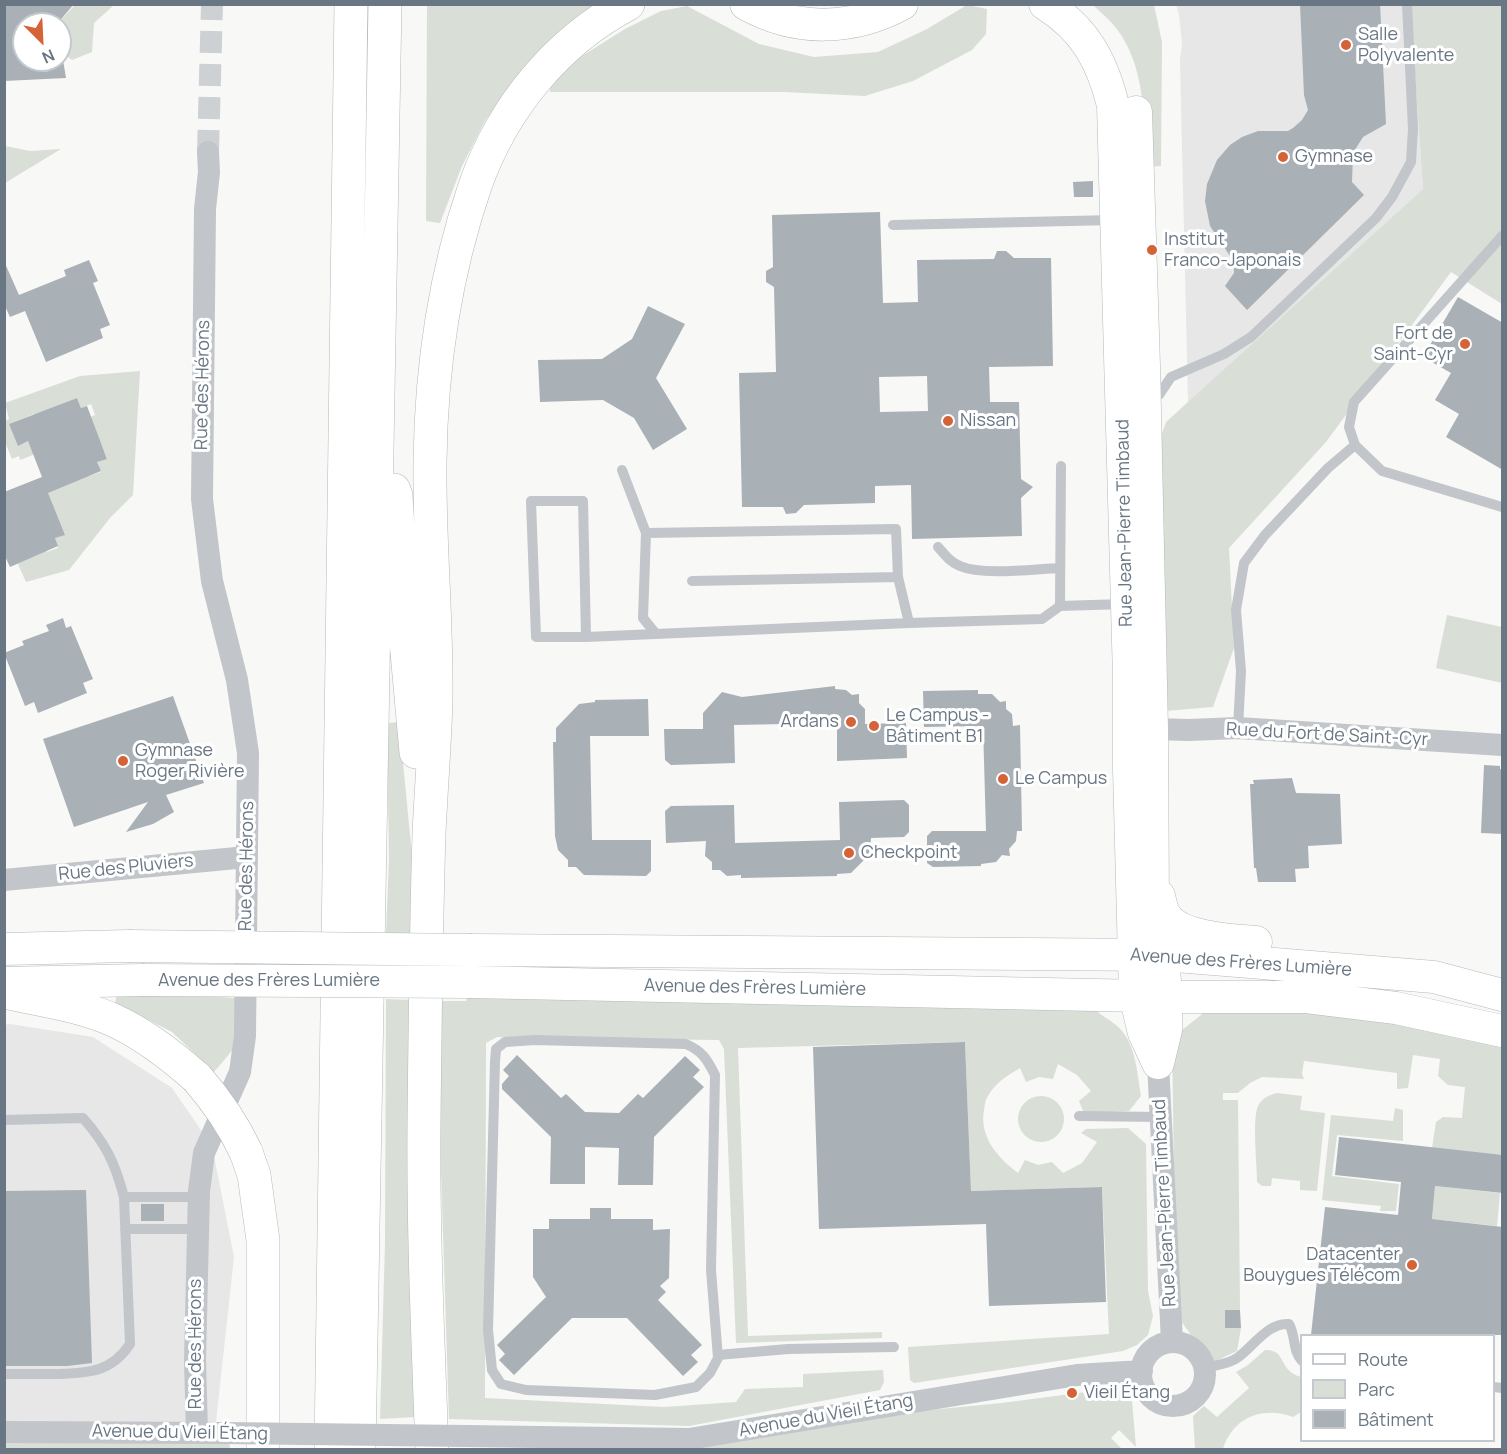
<!DOCTYPE html>
<html>
<head>
<meta charset="utf-8">
<style>
	body { margin:0 }
	#map { position:relative; width:1507px; height:1454px; overflow:hidden; background:#f8f8f6; font-family:Manrope,sans-serif }
	canvas { display:block }
	.frame { position:absolute; inset:0; border:6px solid #697784; pointer-events:none }
	.legend { position:absolute; left:1300px; top:1334px; width:195px; height:108px; box-sizing:border-box; background:#fff; border:2px solid #c3c9ce; margin:0; padding:8px 10px; list-style:none; font-size:18px; color:#697784 }
	.legend li { display:flex; align-items:center; gap:12px; height:30px }
	.legend b { width:30px; border:2px solid #c3c9ce }
	.north { position:absolute; left:12px; top:12px; width:60px; height:60px; box-sizing:border-box; background:#fff; border:2px solid #c3c9ce; border-radius:50%; rotate:156deg; font-size:16px; font-weight:700; line-height:24px; text-align:center; color:#697784 }
	.north::after { content:''; display:block; margin:auto; width:21px; height:27px; background:#d56338; clip-path:polygon(50% 0,100% 100%,50% 72%,0 100%) }
</style>
</head>
<body>
<div id="map">
<canvas width="1507" height="1454"></canvas>
<div class="frame"></div>
<ul class="legend">
<li><b style="height:8px;background:#fff"></b>Route</li>
<li><b style="height:16px;background:#d9ded7"></b>Parc</li>
<li><b style="height:16px;background:#a9b0b6"></b>Bâtiment</li>
</ul>
<div class="north">N</div>
</div>
<script>
const g = document.querySelector('canvas').getContext('2d');
g.lineJoin = 'round';
function fillPath(path, color) { g.fillStyle = color; g.fill(path, 'evenodd'); }
function stroke(path, color, width, dash) { g.strokeStyle = color; g.lineWidth = width; g.lineCap = dash ? 'butt' : 'round'; g.setLineDash(dash || []); g.stroke(path); }
function drawText(font, color, halo, rows, align = 'center') {
  g.font = font + ' Manrope,sans-serif'; g.lineWidth = 6; g.setLineDash([]); g.textBaseline = 'middle'; g.strokeStyle = halo; g.fillStyle = color; for (const [text, x, y, turn = 0] of rows) {
    g.save(); g.translate(x, y); g.rotate((+turn || 0) * Math.PI / 180); g.textAlign = isNaN(turn) ? turn : align; if (halo) g.strokeText(text, 0, 0); g.fillText(text, 0, 0); g.restore();
  }
}
fillPath(new Path2D(`
	M1176 5H1410L1423 189 1188 403 1180 59 1182 43 1179 14Z
	M10 1024 93 1037 172 1088 212 1146 234 1257 213 1449 5 1450 4 1025Z`), '#e6e7e6');
fillPath(new Path2D(`
	M75 5H114L94 23 92 52 72 60 60 51 63 47 60 45V24H57Z
	M427 5H595L541 50 485 121 462 166 440 223 426 221Z
	M967 5 987 9 986 34 972 50 913 81 865 96 784 92H550V76L625 29 661 11 687 6 759 44 814 57 878 52 927 29Z
	M1093 5H1154L1162 42 1161 166 1146 167C1144 121 1146 66 1116 28 1109 19 1100 12 1093 5Z
	M1410 5H1502V304L1451 272 1326 442 1229 548 1234 648 1213 707 1165 711 1161 436 1166 422 1423 189Z
	M5 146 30 151 61 149 5 183Z
	M140 371 133 495 110 518 69 570 26 582 18 564 41 538 47 552 58 548 55 538 65 534 38 497 84 462 89 476 101 472 97 462 107 458 101 443 95 445 81 421 95 415 91 404 81 408 77 398 61 404 63 410 36 420 34 414 9 424 18 445 33 439 38 453 20 460 19 456 12 459 5 442V421L9 419 5 403 80 376Z
	M1447 615 1502 627V683L1436 668Z
	M399 722 412 855 415 935 386 934 389 860 387 723Z
	M118 990 235 998V1047L214 1072 172 1032 115 1003Z
	M468 994 1091 1004C1101 1017 1105 1016 1116 1025 1136 1041 1137 1073 1141 1096L1129 1111 1084 1113 1079 1101 1091 1091 1077 1075 1058 1064 1053 1079 1039 1077 1026 1082 1020 1068C1008 1075 995 1083 988 1096 985 1100 985 1105 984 1110 979 1137 998 1158 1018 1173L1025 1160 1038 1165 1052 1162 1063 1173 1082 1163 1097 1142 1081 1133 1086 1129 1128 1128 1146 1144 1148 1291 1153 1316 1148 1335 1137 1345 1123 1351 914 1383 910 1380 908 1347 1109 1334 1102 1187 971 1191 965 1042 738 1048 748 1336 882 1332V1338L736 1343 724 1049 719 1040 497 1037 486 1043 485 1398 664 1407 736 1402 745 1389 803 1387V1374L883 1370 884 1382 880 1390 689 1426 449 1419 440 1140V1001H466Z
	M386 999 413 1000 417 1417 380 1419 385 1243Z
	M1235 1006 1405 1021 1502 1044V1155L1432 1148 1436 1122 1443 1117 1462 1118 1465 1087 1448 1085 1438 1076 1440 1059 1413 1055 1408 1088 1397 1089V1073L1304 1061 1302 1074 1304 1079 1262 1077 1250 1083 1238 1093H1223V1100H1238L1240 1310 1225 1311V1328H1241L1237 1351 1211 1363 1176 1314 1172 1038 1201 1015 1205 1008Z
	M1277 1093 1302 1096 1300 1110 1325 1113 1317 1191 1300 1190V1181L1272 1178 1271 1186H1262L1257 1182C1257 1166 1252 1118 1258 1106 1262 1098 1269 1095 1277 1093Z
	M1018 1119a23 23 0 1 1 46 0a23 23 0 1 1-46 0Z
	M1395 1108 1403 1110V1141L1337 1135 1332 1176 1399 1184 1396 1211H1380L1381 1206 1322 1200 1331 1115 1393 1121Z
	M1435 1186 1500 1193 1497 1226 1432 1219Z
	M1265 1350C1283 1349 1280 1364 1292 1373 1295 1375 1298 1376 1301 1377V1412L1293 1417C1263 1406 1233 1417 1223 1449H1195L1193 1416 1204 1406 1217 1417 1249 1388 1236 1372 1248 1365Z
	M1116 1388 1132 1401 1136 1447 1119 1430 1111 1438 1122 1449 453 1450 685 1447 898 1413 1002 1403Z
	M229 1439 230 1449 5 1450 4 1441Z`), '#d9ded7');
fillPath(new Path2D(`
	M4 4H74L57 24H24V60H63L66 78 4 81Z
	M1300 4H1380L1386 124 1363 137 1353 153 1352 182 1364 195 1247 310 1225 286 1234 273V262L1210 226 1205 201 1207 184 1217 160 1230 145 1242 137 1258 131H1288L1293 128 1302 120 1308 110 1304 95Z
	M1093 181V197H1074L1073 182Z
	M880 212 883 303 918 302 917 260 994 259 997 251H1006L1014 258H1051L1053 366 989 367 990 402H1019L1021 479 1033 487 1021 498 1022 536 912 539 911 485 875 486V503L804 505 796 513 786 514 783 507H742L739 373 776 372 774 287 766 282V271L773 267 772 215ZM927 376 928 411 880 412 879 377Z
	M89 260 98 281 93 283 110 325 100 329 103 338 46 362 25 311 10 317 4 304V261L19 295 66 276 64 270Z
	M1458 297 1503 323V470L1446 437 1459 414 1435 400 1451 373 1423 357Z
	M648 306 685 324 656 378 687 429 653 450 634 418 603 400 540 402 538 360 602 359 632 339Z
	M77 398 81 408 87 406 107 459 97 462 101 471 48 493 65 535 55 538 58 546 10 567 4 554V492L42 477 28 441 18 446 9 424Z
	M63 618 66 628 71 626 93 679 83 683 87 693 38 713 34 702 25 706 4 653 24 645 22 641 49 631 46 625Z
	M835 686V689L846 690 852 695 859 694V703L865 709V724L906 723 907 758 837 761V723L734 725 735 763 671 765 665 760 664 729H703V713L722 692 742 697Z
	M978 690V694H992L1000 702 1006 701V709L1012 714 1013 726 1020 725 1022 831H1017L1016 841 1009 849 1010 856 1002 855 996 862 981 864V866L933 867 927 863V836L932 831H986L983 726 924 727 923 691Z
	M173 696 204 783 166 795 174 812 153 824 126 832 148 802 74 827 43 739Z
	M648 699 649 736H590L592 840H651V871L646 876 584 875 576 867H568V860L558 850 555 836 553 742H556V728L579 704 595 702V700Z
	M1484 765 1500 766V769H1503V834L1481 833Z
	M1292 778 1296 793 1340 794 1342 844 1308 846 1309 868 1295 869 1296 882H1258L1256 868H1254L1250 784H1254L1253 780Z
	M904 800 909 805V832L904 837 871 838 870 854 851 873 837 874V876L741 878V875L727 876 720 870H712V862L705 856 706 841 666 843 665 811 671 806 734 805 735 843 840 840 839 802Z
	M965 1042 971 1191 1102 1187 1106 1302 989 1306 986 1224 819 1229 813 1047Z
	M517 1055 561 1098 566 1094 585 1112 619 1113 638 1094 643 1098 685 1056 700 1070 693 1077 704 1087 654 1137 653 1185H618L619 1148 585 1147V1184H550L551 1137 502 1089V1084L509 1076 503 1070Z
	M1339 1137 1503 1155V1193L1435 1186 1432 1219 1503 1227V1335H1311L1325 1207 1398 1215 1401 1182 1335 1175Z
	M86 1190 92 1363 67 1366H4V1191Z
	M141 1204H164V1221H141Z
	M590 1208H611V1219H653V1230L670 1229 669 1278 660 1286 666 1292 658 1300 702 1345 691 1355 698 1362 683 1376 627 1318H572L514 1375 499 1360 505 1354 497 1345 546 1297 533 1277V1229H549V1219H590Z
	M1225 1310H1240L1241 1328H1225Z`), '#a9b0b6');
stroke(new Path2D(`
	M208 152 212 4`), '#cdd1d4', 22, [22, 11]);
const secondary = new Path2D(`
	M746 4C796 32 852 31 902 4
	M1045 4C1085 29 1102 61 1113 105L1129 677V769L1135 995 1144 1033 1158 1063
	M1136 112 1144 366 1152 729 1153 910 1162 941 1166 995V1030L1158 1063
	M1159 896C1161 904 1162 912 1167 918 1183 938 1232 940 1256 942
	M4 949 129 946
	M472 950 1164 955 1434 977 1502 995
	M471 982 1191 997H1306L1396 1008 1502 1031
	M4 983 142 980`);
const highway = new Path2D(`
	M394 490 396 496 404 619 416 752
	M4 992C40 1000 79 1005 113 1020 144 1034 171 1055 197 1078
	M246 1152 254 1175 263 1240V1450
	M331 1450 351 4
	M359 1450 385 4
	M432 1450C428 1341 423 1232 424 1123 425 1027 426 930 429 834 431 789 435 743 436 698 437 619 429 541 430 462 431 369 445 274 475 186 502 109 556 42 628 4`);
stroke(secondary, '#b4b9bd', 33);
stroke(highway, '#b5b8bb', 34);
stroke(new Path2D(`
	M893 225 1114 220
	M1502 236 1354 402 1349 427 1355 445 1382 471 1502 507
	M1149 398 1159 395 1171 377 1224 354 1251 337 1376 218 1392 197 1411 162 1413 129 1407 4
	M1061 466 1060 606 1124 604
	M622 470 646 533 643 618 656 634
	M646 533 896 529 898 577 909 623
	M938 547C945 555 950 562 960 566 983 576 1034 569 1060 568
	M692 581 898 577
	M586 637 583 501H531L536 637H586L909 623 1042 619 1060 606
	M1238 728 1241 671 1236 610 1244 563 1265 535 1328 468 1355 445
	M535 1040 686 1044C702 1051 707 1059 715 1075L711 1270 718 1358 710 1373 696 1387 655 1395 526 1390 501 1384 492 1370 488 1330 495 1062 496 1049 505 1042Z
	M1079 1116 1160 1117
	M4 1120 83 1118C106 1144 115 1163 124 1197H198
	M125 1229H198
	M718 1355 788 1349 894 1347
	M1205 1368C1215 1365 1229 1364 1237 1358 1253 1347 1268 1322 1289 1324 1296 1336 1292 1350 1302 1361
	M4 1374C22 1374 39 1374 56 1374 87 1373 111 1373 130 1344L124 1197
	M1494 1387 1502 1388`), '#c2c5c9', 10);
stroke(new Path2D(`
	M1152 729 1189 730 1238 728 1502 745
	M4 880 247 857
	M1158 1063 1172 1342
	M1141 1374a32 32 0 1 1 64 0a32 32 0 1 1-64 0Z
	M4 1432 225 1433
	M197 1432 195 1361 199 1191 204 1153 240 1072 245 1036 248 753 237 680 212 581 202 499 205 209 209 172 208 152
	M465 1436 689 1439 1077 1375 1142 1371`), '#c2c5c9', 22);
stroke(secondary, '#fff', 32);
stroke(highway, '#fff', 33);
const secondaryBridge = new Path2D(`
	M129 946 472 950
	M142 980 471 982`);
const highwayBridge = new Path2D(`
	M197 1078C217 1101 233 1124 246 1152`);
stroke(secondaryBridge, '#b4b9bd', 33, []);
stroke(highwayBridge, '#b5b8bb', 34, []);
stroke(new Path2D(`
	M225 1433 465 1436`), '#c2c5c9', 22);
stroke(secondaryBridge, '#fff', 32);
stroke(highwayBridge, '#fff', 33);
for (const [x, y, r, color] of [
	[1346,45,6,"#d56338"],
	[1283,157,6,"#d56338"],
	[1152,250,6,"#d56338"],
	[1465,344,6,"#d56338"],
	[948,421,6,"#d56338"],
	[851,722,6,"#d56338"],
	[874,726,6,"#d56338"],
	[123,761,6,"#d56338"],
	[1003,779,6,"#d56338"],
	[849,853,6,"#d56338"],
	[1412,1265,6,"#d56338"],
	[1072,1393,6,"#d56338"]
]) { const dot = new Path2D(); dot.arc(x, y, r, 0, 2 * Math.PI); g.fillStyle = color; g.fill(dot); stroke(dot, '#fff', 2); }
drawText('18px', '#697784', '#fff', [
	["Salle",1358,35],
	["Polyvalente",1358,56],
	["Gymnase",1295,157],
	["Institut",1164,240],
	["Franco-Japonais",1164,261],
	["Fort de",1453,334,"right"],
	["Saint-Cyr",1453,355,"right"],
	["Nissan",960,421],
	["Le Campus -",886,716],
	["Bâtiment B1",886,737],
	["Ardans",839,722,"right"],
	["Gymnase",135,751],
	["Roger Rivière",135,772],
	["Le Campus",1015,779],
	["Checkpoint",861,853],
	["Datacenter",1400,1255,"right"],
	["Bouygues Télécom",1400,1276,"right"],
	["Vieil Étang",1084,1393]
], 'left');
drawText('18px', '#697784', '#fff', [
	["Rue des Hérons",203,385,-89],
	["Rue Jean-Pierre Timbaud",1125,523,-91],
	["Rue du Fort de Saint-Cyr",1327,735,3],
	["Rue des Hérons",247,866,-89],
	["Rue des Pluviers",126,868,-6],
	["Avenue des Frères Lumière",1241,963,4],
	["Avenue des Frères Lumière",269,981],
	["Avenue des Frères Lumière",755,988,1],
	["Rue Jean-Pierre Timbaud",1165,1203,-93],
	["Rue des Hérons",196,1344,-90],
	["Avenue du Vieil Étang",826,1416,-10],
	["Avenue du Vieil Étang",180,1433,1]
]);
</script>
</body>
</html>
